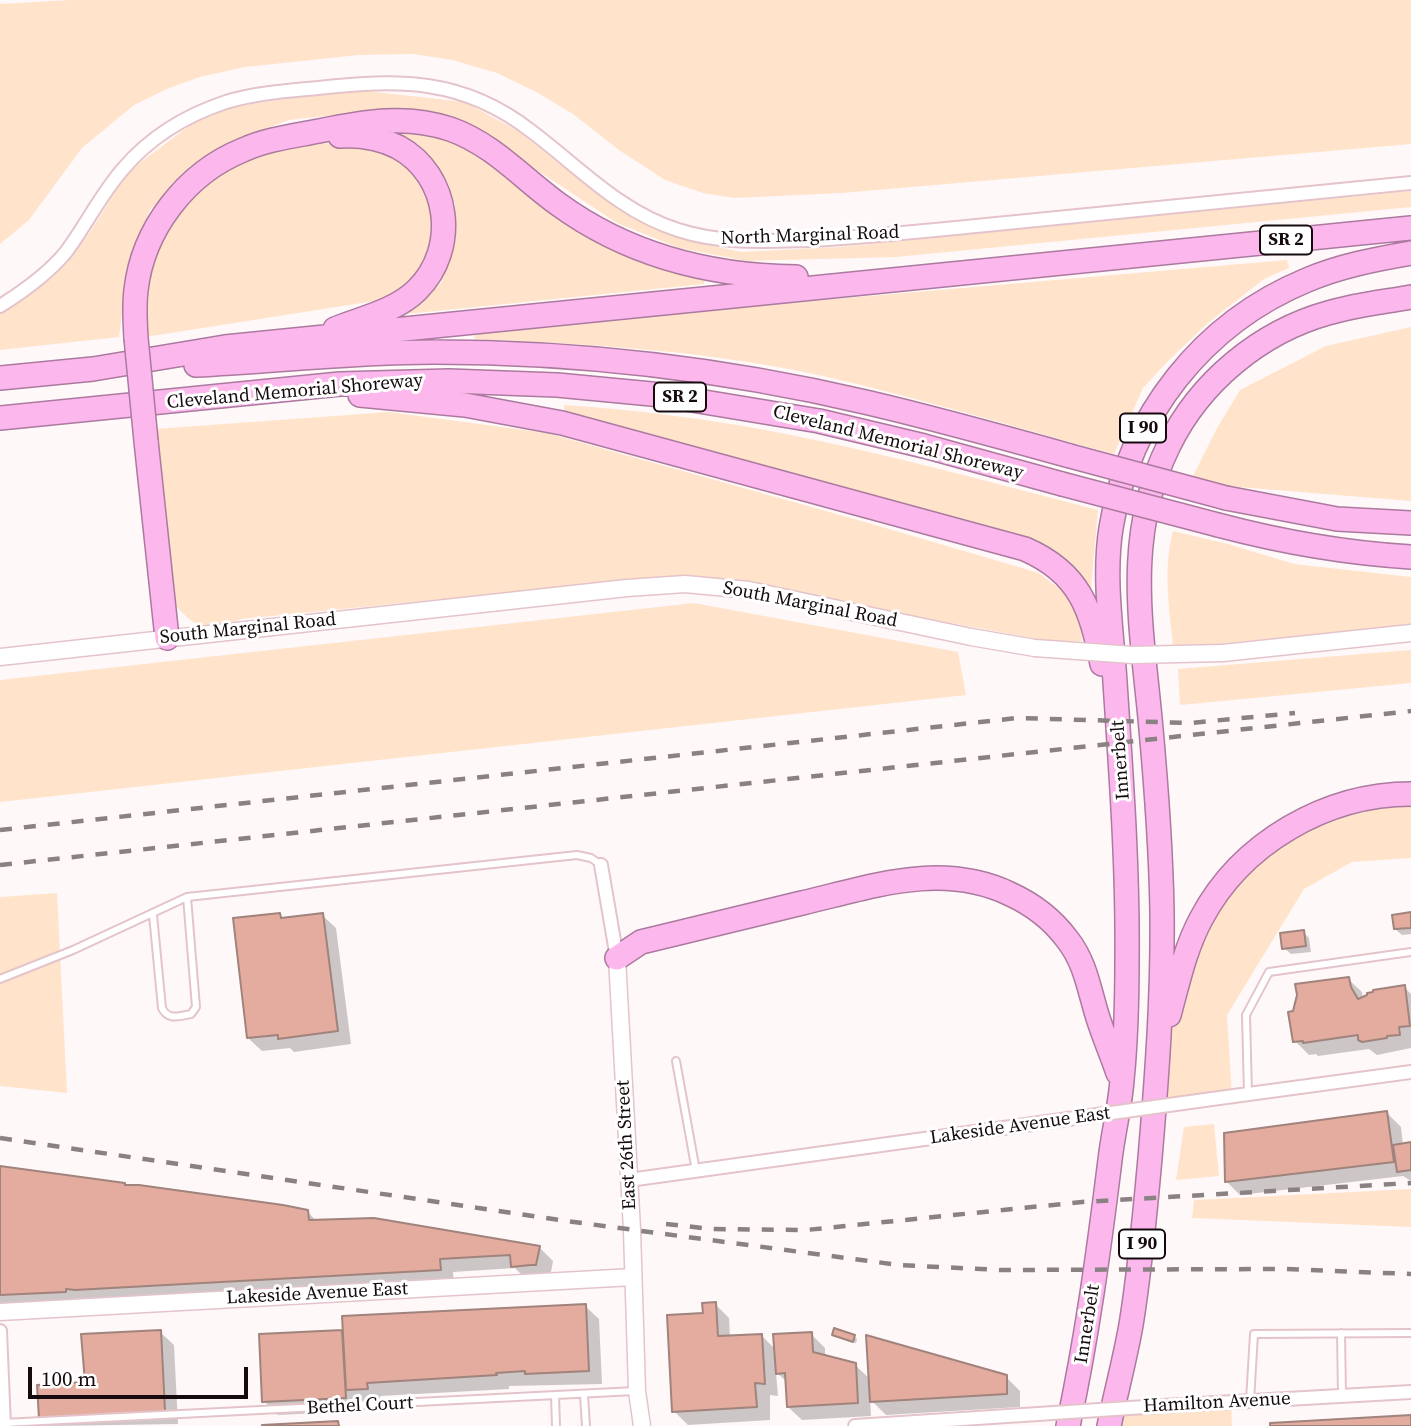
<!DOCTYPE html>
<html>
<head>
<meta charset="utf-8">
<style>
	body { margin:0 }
	#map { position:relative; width:1411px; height:1426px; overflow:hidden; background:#fff8f9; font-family:"Source Serif 4",serif }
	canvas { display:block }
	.scale { position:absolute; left:28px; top:1367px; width:220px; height:32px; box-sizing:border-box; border:4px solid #150a0d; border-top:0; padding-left:9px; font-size:21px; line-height:24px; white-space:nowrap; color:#150a0d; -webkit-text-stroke:5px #fff; paint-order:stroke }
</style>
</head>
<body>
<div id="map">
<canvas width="1411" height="1426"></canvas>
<div class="scale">100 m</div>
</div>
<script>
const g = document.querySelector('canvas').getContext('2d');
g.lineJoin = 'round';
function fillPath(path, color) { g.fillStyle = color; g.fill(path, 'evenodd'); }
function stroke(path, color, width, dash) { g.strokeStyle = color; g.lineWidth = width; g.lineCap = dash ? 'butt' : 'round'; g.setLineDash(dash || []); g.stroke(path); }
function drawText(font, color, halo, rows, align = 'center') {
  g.font = font + ' "Source Serif 4",serif'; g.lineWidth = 6; g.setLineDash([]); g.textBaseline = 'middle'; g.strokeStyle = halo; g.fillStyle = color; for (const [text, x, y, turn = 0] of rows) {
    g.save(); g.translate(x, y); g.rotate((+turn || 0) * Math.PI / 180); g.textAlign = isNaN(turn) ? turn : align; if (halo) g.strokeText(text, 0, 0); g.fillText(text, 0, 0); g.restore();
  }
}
fillPath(new Path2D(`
	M70 0H1411V144L842 193 734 198 703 193 665 180 619 150 573 114 536 92 497 73 452 60 413 54 359 55 245 67 200 77 169 88 134 105 82 148 29 220 0 244V4Z
	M348 89 465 102 518 131 607 201 685 240 741 252 839 247 1411 191V207L896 257 747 261 679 248 617 223 458 118 401 109 353 113 289 120 241 138 202 160 181 178 150 210 125 289 119 337 0 350V313L51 279 66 264 90 232 117 189 133 168 193 123 233 107Z
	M411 130 470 147 705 278 704 284 407 314 441 283 456 238 455 204 448 183 433 160 418 144 402 136 385 132Z
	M348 142C368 144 393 151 409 165 437 190 440 240 420 271 412 284 394 293 381 300L145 337C145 323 143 308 145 294 150 254 170 215 199 187 206 180 214 170 223 166 260 146 307 145 348 142Z
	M1287 260 1289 268 1264 279 1208 323 1169 360 1143 388 1114 454C1018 428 923 399 827 377 711 351 592 344 474 339L476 330Z
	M1411 327V501L1226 486 1192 478 1217 428 1240 390 1326 346Z
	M564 405C637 410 710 419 781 433 888 454 993 483 1098 510L1091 589C1076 567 1058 553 1035 539L565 413Z
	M389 412 547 433 858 520 1039 573 1061 590 1081 616 1082 641 1055 642 950 623 743 580 696 577 555 588 241 619C206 635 196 628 172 602L155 429Z
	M1173 531 1228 544 1294 564 1411 577V625L1216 644 1173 645C1169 607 1163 568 1173 531Z
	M694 603 958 652 966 695 0 802V680Z
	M1411 650V683L1180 705 1178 669Z
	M1411 794V858L1352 862 1304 889 1227 1015 1232 1096 1158 1106V1059L1190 943 1272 838Z
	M57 893 67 1093 0 1086V897Z
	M1214 1124 1219 1176 1176 1180 1184 1127Z
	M1411 1189V1227L1192 1218 1194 1200Z
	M1231 1402 1232 1426H1109L1112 1410Z`), '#ffe4cb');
fillPath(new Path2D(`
	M1411 914V934L1402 935 1395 929Z
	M280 915 284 919 322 915 336 928 351 1044 294 1052 290 1048 262 1051 248 1038Z
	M1303 932 1309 938 1311 952 1291 954 1284 948Z
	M1348 979 1362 992 1363 999 1404 987 1411 994V1048L1377 1055 1369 1049 1318 1056 1316 1054 1309 1055 1295 1041Z
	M1387 1113 1401 1127 1403 1145 1411 1144V1181L1403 1176 1240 1195 1226 1181Z
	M0 1167 308 1212 317 1222 539 1247 553 1261 550 1278 526 1279 515 1268 453 1272 454 1283 0 1309Z
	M715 1304 729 1318 730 1337 761 1335 776 1350 811 1334 825 1348V1357L855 1365 871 1380 1006 1377 1020 1391V1407L886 1415 870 1399 871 1416 802 1420 788 1407 787 1382 776 1372 778 1396 770 1395V1420L688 1425 674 1411 705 1315Z
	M585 1306 599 1319 602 1384 509 1386V1389L380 1396 381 1402 359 1403V1411L278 1415 264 1401 260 1336 344 1331Z
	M160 1332 174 1345 178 1424 49 1426 41 1418Z
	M834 1335 854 1336 857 1339 856 1343Z`), '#0003');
const building = new Path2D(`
	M1411 912V928L1394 929 1392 915Z
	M280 913 281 918 323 913 338 1031 278 1039V1035L247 1038 233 918Z
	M1304 930 1306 946 1282 949 1280 933Z
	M1349 977 1351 987 1358 999 1367 995V993L1373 992V990L1405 985 1410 1026 1399 1027 1400 1035 1387 1036V1038L1362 1042 1358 1040V1035L1303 1043V1041L1293 1042 1288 1012 1293 1011 1297 995 1295 984Z
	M1387 1111 1394 1162 1225 1182 1224 1133Z
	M1411 1142V1170L1397 1172 1393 1145Z
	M0 1166 125 1183V1185H139L283 1205 308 1210 309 1220 374 1218 540 1246 536 1265H531L511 1267 510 1255 440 1259 441 1270 75 1290 66 1289V1292L0 1295Z
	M716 1302 718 1336 762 1334 765 1384 755 1383 757 1407 672 1412 667 1315 703 1313 702 1303Z
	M586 1304 589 1371 525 1374V1371L496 1373 497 1375 367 1383 368 1389 346 1390 342 1316Z
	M834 1328 855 1335 853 1342 832 1335Z
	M161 1330 165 1411 39 1419 37 1385 85 1382 81 1334Z
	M342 1330 346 1398 262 1402 259 1334Z
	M812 1332 813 1352 856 1363 858 1403 787 1407 785 1373 776 1374 773 1334Z
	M866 1335 1007 1375V1394L870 1402Z
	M1411 1415V1426H1270V1423Z
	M338 1421 339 1426H262V1425Z`);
fillPath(building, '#e3ac9e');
stroke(building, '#a0837c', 2);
const service = new Path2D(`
	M153 915 162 1008C168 1021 180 1016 191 1014L196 1007 187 897
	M0 979 73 950 187 897 577 855 591 858 601 865
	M676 1061 696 1171
	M1248 1094 1246 1015 1269 972 1411 952
	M1341 1333 1342 1396
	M584 1395 586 1426
	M555 1396 556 1426
	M1250 1401 1254 1334 1411 1333
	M3 1423 635 1391`);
const minor = new Path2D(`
	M0 306C24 291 48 274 66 252 86 225 101 194 123 169 150 137 187 115 226 102 256 93 287 91 318 88 399 79 463 78 531 131 579 167 620 212 678 230 721 244 764 241 809 240 868 237 927 231 986 225 1128 211 1269 197 1411 183
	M601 865 617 958
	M1212 1099 1411 1072
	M629 1180 1061 1120
	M0 1331 4 1426
	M1145 1407 1411 1392
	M855 1426 1038 1414`);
const tertiary = new Path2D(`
	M1223 653 1411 633
	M0 657 627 588 685 584 749 590 971 637 1035 648
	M617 958 632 1230 637 1391 642 1426
	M0 1312 633 1277`);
const motorway = new Path2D(`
	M335 329C362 318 396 311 417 290 459 249 450 175 398 147 380 138 360 135 340 136
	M136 338C135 322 134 306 136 290 143 229 186 173 243 150 267 139 294 136 319 131 363 122 406 114 450 129 493 144 522 178 558 204 628 255 710 276 796 277
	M196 365C275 361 354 352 434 352 579 352 724 369 865 402 934 418 1002 437 1070 456
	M0 378 93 369 225 347 1411 228
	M360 395 465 405 562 423 1025 549C1080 573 1091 609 1102 664
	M0 418 340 384 449 381 557 385 662 395 819 421 924 446 1062 484
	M146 441 167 638
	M1226 498 1337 519 1411 523
	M1218 525C1282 542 1345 553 1411 557
	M617 958 641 942C694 929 748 916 802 903 871 887 941 861 1010 894 1032 904 1052 919 1067 939 1086 963 1089 990 1098 1018 1104 1037 1112 1055 1118 1073
	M1169 1015C1178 982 1185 949 1201 919 1241 843 1326 794 1411 794
	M1068 1426C1087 1338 1099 1249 1110 1160 1113 1133 1120 1107 1122 1080 1126 1040 1127 999 1127 959 1128 866 1121 774 1115 682 1112 632 1103 578 1111 528 1129 416 1203 323 1307 280 1340 266 1376 259 1411 253
	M1109 1426C1116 1392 1125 1359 1131 1325 1140 1270 1145 1214 1150 1158 1157 1076 1163 994 1162 912 1161 847 1156 783 1150 718 1141 624 1124 535 1169 445 1200 382 1260 332 1328 313 1355 305 1383 302 1411 297`);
stroke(service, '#e4c4ca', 10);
stroke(minor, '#e4c4ca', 16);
stroke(tertiary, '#e4c4ca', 19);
stroke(motorway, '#ab7a9f', 26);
stroke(service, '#fff', 6);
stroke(minor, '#fff', 12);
stroke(tertiary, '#fff', 16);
stroke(motorway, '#fcb7ed', 23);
stroke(new Path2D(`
	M0 830 1017 718 1190 723 1295 713
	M0 865 1411 711
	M0 1138 574 1222 899 1265 1000 1270 1284 1269 1411 1274
	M666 1224 712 1229 806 1230 1082 1202 1411 1183`), '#8a8183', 4.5, [12, 12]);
const minorBridge = new Path2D(`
	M1061 1120 1212 1099
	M1038 1414 1145 1407`);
const tertiaryBridge = new Path2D(`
	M1035 648 1133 655 1223 653`);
const motorwayBridge = new Path2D(`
	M136 338 146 441
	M1070 456 1226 498
	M1062 484 1218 525`);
stroke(minorBridge, '#e4c4ca', 16, []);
stroke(tertiaryBridge, '#e4c4ca', 19, []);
stroke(motorwayBridge, '#ab7a9f', 26, []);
stroke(minorBridge, '#fff', 12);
stroke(tertiaryBridge, '#fff', 16);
stroke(motorwayBridge, '#fcb7ed', 23);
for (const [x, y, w] of [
	[1286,240,52],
	[680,397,52],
	[1143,428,46],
	[1142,1244,46]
]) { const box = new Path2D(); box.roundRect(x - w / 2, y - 14.5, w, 29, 5); g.fillStyle = '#fff'; g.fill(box); stroke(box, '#150a0d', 2); }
drawText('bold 18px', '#150a0d', null, [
	["SR 2",1286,240],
	["SR 2",680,397],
	["I 90",1143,428],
	["I 90",1142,1244]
]);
drawText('19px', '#150a0d', '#fff', [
	["North Marginal Road",810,236,-2],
	["Cleveland Memorial Shoreway",295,392,-5],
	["Cleveland Memorial Shoreway",898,443,14],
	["South Marginal Road",810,605,11],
	["South Marginal Road",248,629,-6],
	["Innerbelt",1121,760,-94],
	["Lakeside Avenue East",1020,1126,-8],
	["East 26th Street",627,1145,-93],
	["Lakeside Avenue East",317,1294,-3],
	["Innerbelt",1088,1324,-81],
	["Hamilton Avenue",1217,1403,-3],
	["Bethel Court",360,1406,-3]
]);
</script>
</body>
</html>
